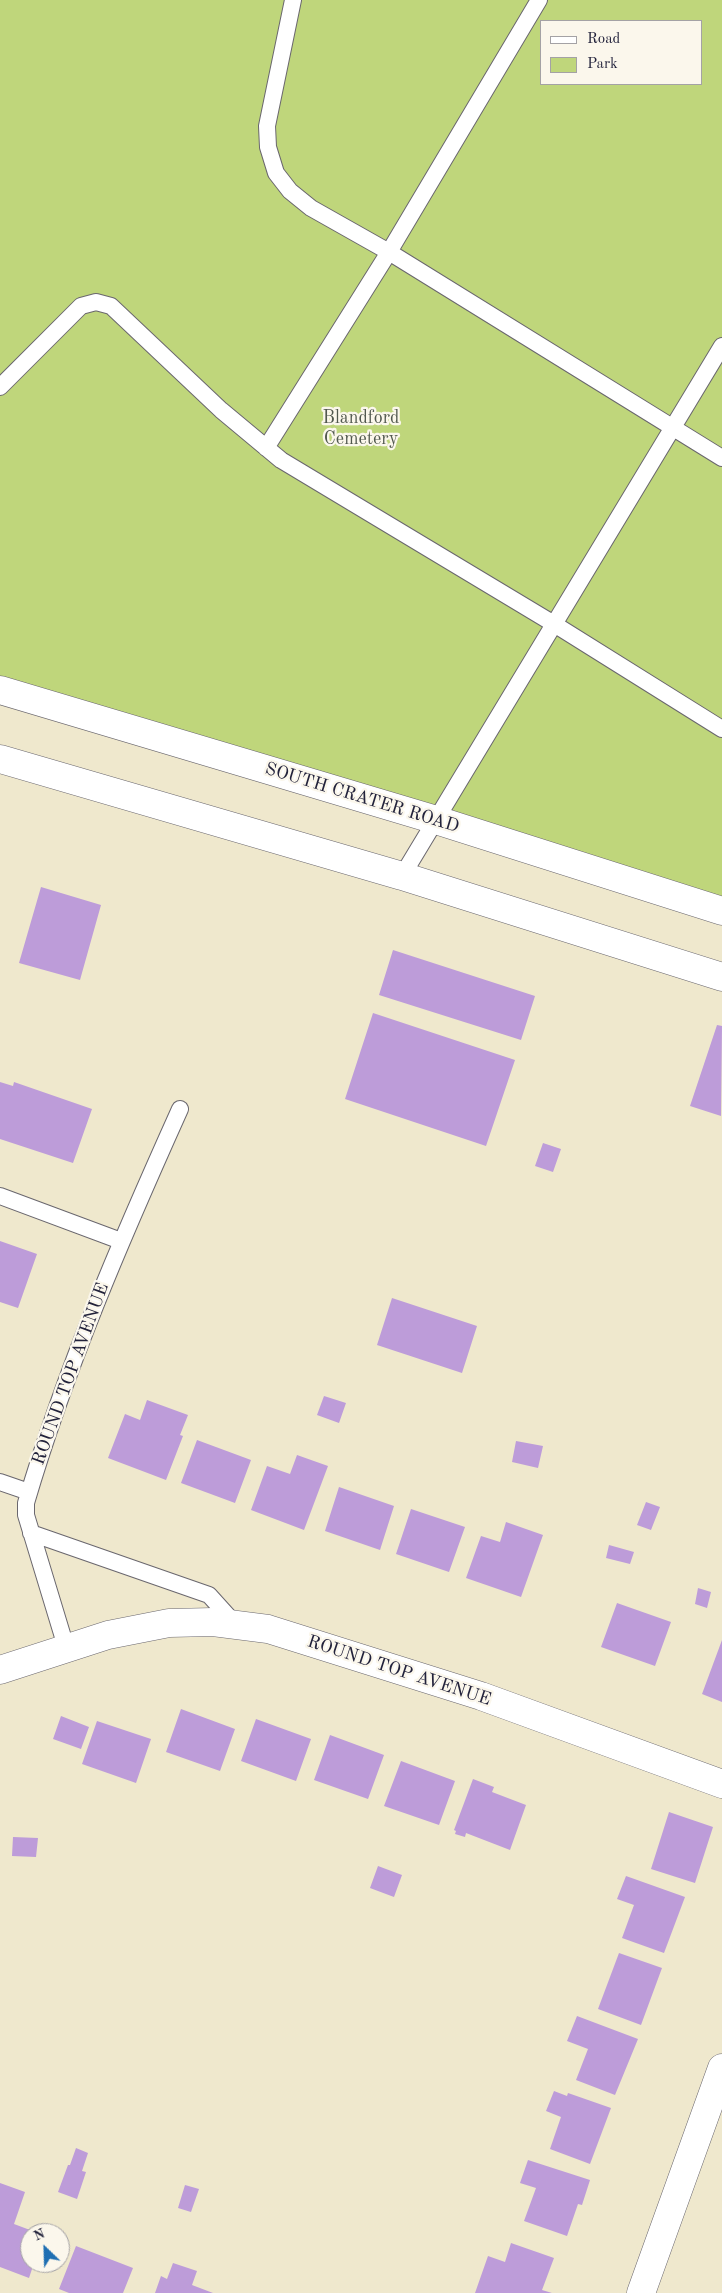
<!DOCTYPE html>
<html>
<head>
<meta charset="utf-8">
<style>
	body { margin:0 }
	#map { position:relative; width:722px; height:2293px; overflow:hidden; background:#efe8cd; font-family:"Old Standard TT",serif }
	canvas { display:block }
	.legend { position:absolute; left:540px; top:20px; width:162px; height:65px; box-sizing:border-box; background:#fbf7ec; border:1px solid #a4a2a5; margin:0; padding:6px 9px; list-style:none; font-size:15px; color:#22223b }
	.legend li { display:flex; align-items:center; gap:10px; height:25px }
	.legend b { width:25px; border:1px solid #a4a2a5 }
	.north { position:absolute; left:20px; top:2223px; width:50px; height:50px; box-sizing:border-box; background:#fbf7ec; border:1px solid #a4a2a5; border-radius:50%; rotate:336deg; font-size:14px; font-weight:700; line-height:20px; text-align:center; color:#22223b }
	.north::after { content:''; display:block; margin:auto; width:18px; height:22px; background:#1f6fb2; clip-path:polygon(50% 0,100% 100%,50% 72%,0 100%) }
</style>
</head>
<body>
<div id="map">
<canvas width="722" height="2293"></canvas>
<ul class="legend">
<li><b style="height:6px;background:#fff"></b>Road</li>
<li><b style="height:14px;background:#bfd67b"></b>Park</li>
</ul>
<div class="north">N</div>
</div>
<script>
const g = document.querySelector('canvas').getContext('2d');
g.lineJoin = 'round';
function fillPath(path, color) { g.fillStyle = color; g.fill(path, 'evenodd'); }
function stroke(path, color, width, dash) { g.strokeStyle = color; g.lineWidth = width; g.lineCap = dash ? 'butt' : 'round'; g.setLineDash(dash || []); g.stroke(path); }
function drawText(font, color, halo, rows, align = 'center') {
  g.font = font + ' "Old Standard TT",serif'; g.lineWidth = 4.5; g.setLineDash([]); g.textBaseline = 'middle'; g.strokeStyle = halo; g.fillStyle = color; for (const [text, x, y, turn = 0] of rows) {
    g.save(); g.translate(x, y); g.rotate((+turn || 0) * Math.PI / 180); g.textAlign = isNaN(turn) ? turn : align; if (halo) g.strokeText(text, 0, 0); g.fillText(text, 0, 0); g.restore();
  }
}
fillPath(new Path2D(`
	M0 0H722V925L0 697ZM541 21H701V84H541Z`), '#bfd67b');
fillPath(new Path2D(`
	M41 887 101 905 80 980 19 963Z
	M393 950 535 996 521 1040 379 995Z
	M373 1013 515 1060 486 1146 345 1099Z
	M717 1025 722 1026 721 1116 690 1106Z
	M0 1082 13 1086 14 1082 92 1109 73 1163 0 1139Z
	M543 1143 561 1149 553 1172 535 1166Z
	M0 1241 37 1254 18 1308 0 1302Z
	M392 1298 477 1326 462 1373 377 1345Z
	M324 1396 346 1403 339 1423 317 1415Z
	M147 1400 188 1415 180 1435 183 1436 166 1480 108 1458 125 1414 140 1420Z
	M197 1440 251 1460 235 1503 181 1483Z
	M516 1441 543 1446 538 1468 512 1462Z
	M297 1455 328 1466 304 1530 251 1510 267 1466 290 1474Z
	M339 1487 394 1506 380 1550 325 1531Z
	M646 1502 660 1507 651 1530 637 1525Z
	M411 1509 465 1527 449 1572 396 1554Z
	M506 1522 543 1535 521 1597 466 1578 481 1536 500 1542Z
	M609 1545 634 1552 630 1564 606 1558Z
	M698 1588 711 1592 707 1608 695 1604Z
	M617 1603 671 1622 655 1666 601 1647Z
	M722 1640V1702L702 1694Z
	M181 1709 235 1729 220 1771 166 1752Z
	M61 1716 89 1727 81 1749 53 1739Z
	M256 1719 311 1739 296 1781 241 1761Z
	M97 1721 151 1739 136 1783 82 1764Z
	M330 1735 384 1755 368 1799 314 1780Z
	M401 1761 455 1781 439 1825 384 1806Z
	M473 1779 494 1787 492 1792 526 1805 510 1850 466 1833 465 1837 455 1834 456 1831 454 1830Z
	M669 1812 713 1827 695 1883 651 1869Z
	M13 1837 38 1838 36 1857 12 1856Z
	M378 1866 402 1875 394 1897 370 1888Z
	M626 1876 685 1897 664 1953 622 1938 634 1905 617 1899Z
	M619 1953 662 1968 641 2025 598 2009Z
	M577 2016 638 2039 615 2095 576 2080 588 2049 567 2041Z
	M554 2091 567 2096 568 2093 611 2108 590 2164 550 2149 561 2117 546 2111Z
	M76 2148 88 2153 82 2171 86 2172 77 2199 58 2192 68 2165H70Z
	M528 2160 590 2180 582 2205 578 2204 567 2236 524 2221 536 2188 520 2183Z
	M0 2183 25 2192 14 2224 38 2233H30V2263H34L29 2278 0 2267Z
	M185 2185 199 2189 191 2212 178 2208Z
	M511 2243 554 2258 542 2290 552 2293H475L488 2256 505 2262Z
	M76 2246 133 2268 123 2293H69L59 2289Z
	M173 2263 197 2271 192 2285 213 2293H155L161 2276 167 2279Z`), '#bd9cd9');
const lane = new Path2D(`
	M293 0 267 126 268 147 276 173 290 191 311 208 389 252 722 458
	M0 387 81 306 96 302 111 306 221 410 281 460 554 624 722 729
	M266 448 389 252 539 0
	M402 876 722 346
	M0 1196 121 1241
	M0 1482 29 1492
	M31 1533 209 1595 237 1626
	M66 1647 26 1515V1503C66 1367 122 1238 180 1109`);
const street = new Path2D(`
	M0 1670 108 1635 169 1623 213 1622 268 1629 481 1696 722 1784
	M641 2293 722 2068`);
const primary = new Path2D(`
	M0 690 436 820 722 911
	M0 759 402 876 722 977`);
stroke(lane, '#6a676e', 18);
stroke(street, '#6a676e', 29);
stroke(primary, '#6a676e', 29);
stroke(lane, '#fff', 16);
stroke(street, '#fff', 28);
stroke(primary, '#fff', 28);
drawText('18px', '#51584e', '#fbf7ec', [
	["Blandford",361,418],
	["Cemetery",361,439]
]);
drawText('18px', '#22223b', '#fbf7ec', [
	["SOUTH CRATER ROAD",362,798,17],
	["ROUND TOP AVENUE",71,1374,-70],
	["ROUND TOP AVENUE",399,1671,18]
]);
</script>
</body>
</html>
